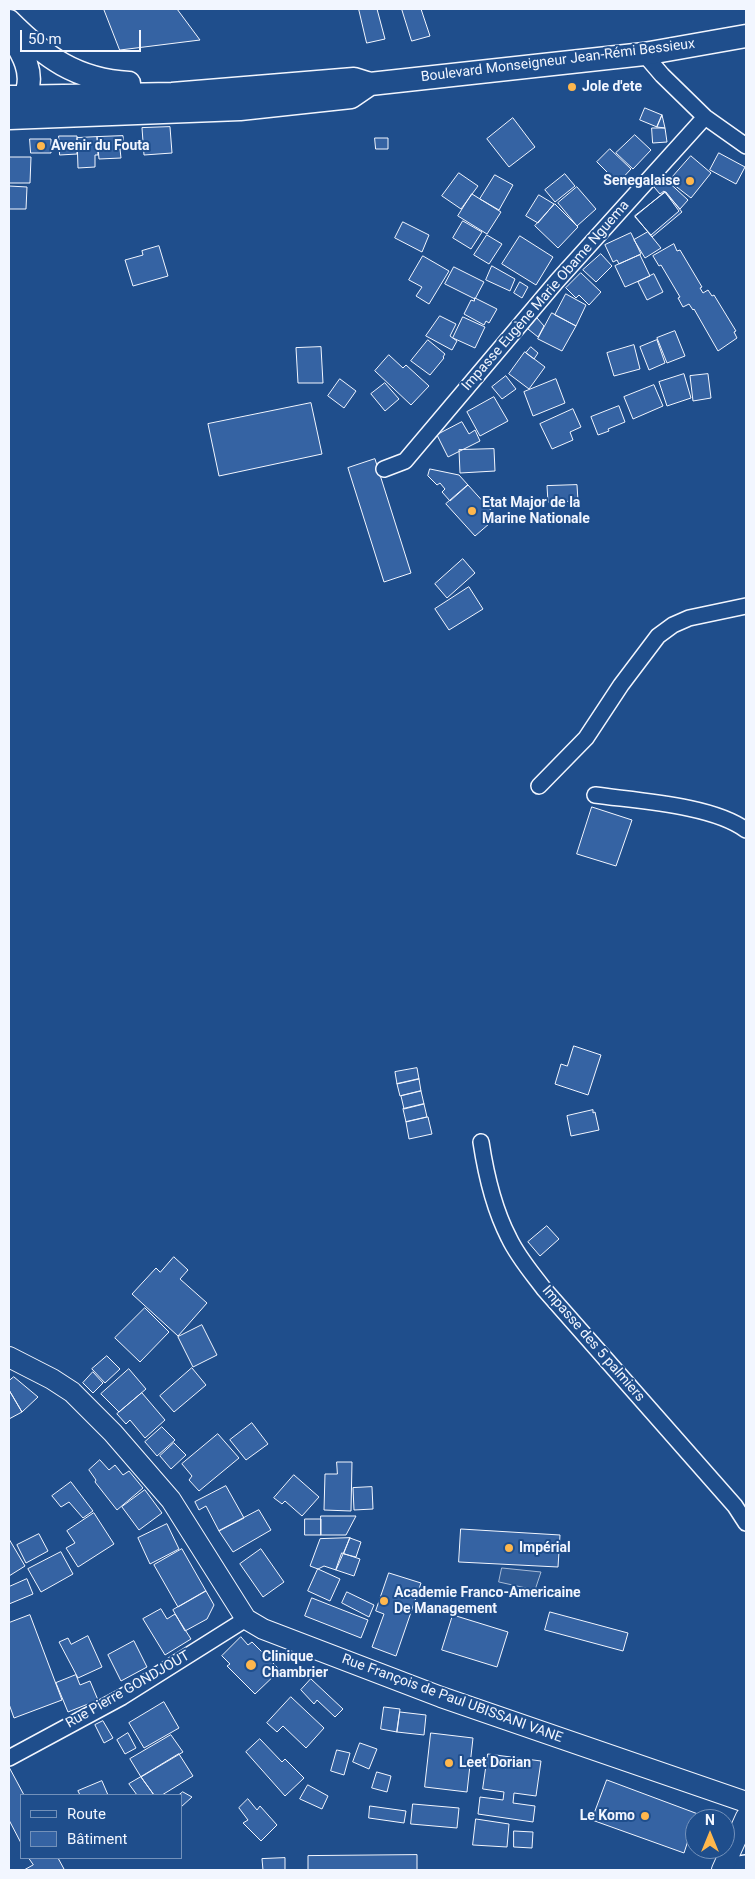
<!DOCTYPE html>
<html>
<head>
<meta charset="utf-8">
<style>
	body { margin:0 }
	#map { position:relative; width:755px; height:1879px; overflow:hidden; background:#1f4e8c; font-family:Roboto,sans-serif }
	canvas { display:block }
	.frame { position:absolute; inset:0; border:10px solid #f2f6ff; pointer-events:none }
	.legend { position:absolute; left:20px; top:1794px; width:162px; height:65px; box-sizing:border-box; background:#1f4e8c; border:1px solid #7391ba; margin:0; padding:6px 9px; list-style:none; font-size:15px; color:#f2f6ff }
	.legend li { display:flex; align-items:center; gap:10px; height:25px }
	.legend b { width:25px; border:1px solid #7391ba }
	.north { position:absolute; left:685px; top:1809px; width:50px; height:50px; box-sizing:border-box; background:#1f4e8c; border:1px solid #7391ba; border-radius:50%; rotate:0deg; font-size:14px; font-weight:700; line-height:20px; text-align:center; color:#f2f6ff }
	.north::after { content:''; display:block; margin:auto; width:18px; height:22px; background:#ffb74d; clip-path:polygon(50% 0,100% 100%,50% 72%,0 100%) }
	.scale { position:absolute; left:20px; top:30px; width:121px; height:22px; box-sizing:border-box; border:2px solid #f2f6ff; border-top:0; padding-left:6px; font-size:15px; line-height:18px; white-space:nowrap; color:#f2f6ff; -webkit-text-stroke:4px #1f4e8c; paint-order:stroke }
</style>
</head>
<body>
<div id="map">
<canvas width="755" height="1879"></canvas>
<div class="frame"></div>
<ul class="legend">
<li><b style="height:6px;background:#1f4e8c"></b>Route</li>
<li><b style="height:14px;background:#3563a3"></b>Bâtiment</li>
</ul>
<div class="north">N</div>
<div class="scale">50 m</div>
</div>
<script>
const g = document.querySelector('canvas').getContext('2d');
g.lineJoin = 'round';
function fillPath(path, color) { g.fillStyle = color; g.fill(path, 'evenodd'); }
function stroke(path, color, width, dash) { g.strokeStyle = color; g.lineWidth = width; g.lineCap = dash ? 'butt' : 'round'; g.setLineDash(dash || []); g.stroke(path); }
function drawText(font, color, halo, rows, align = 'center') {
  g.font = font + ' Roboto,sans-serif'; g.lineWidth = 4; g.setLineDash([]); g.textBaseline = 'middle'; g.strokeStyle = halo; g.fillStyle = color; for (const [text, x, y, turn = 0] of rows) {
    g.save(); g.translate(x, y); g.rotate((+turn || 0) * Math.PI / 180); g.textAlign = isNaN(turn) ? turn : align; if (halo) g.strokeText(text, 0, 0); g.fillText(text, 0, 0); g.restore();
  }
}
const parking = new Path2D(`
	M502 1568 541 1572 535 1590 499 1582Z`);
fillPath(parking, '#305b95');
stroke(parking, '#a8bbd7', 1);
const building = new Path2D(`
	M104 9H177L200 40 120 50Z
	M359 9H377L385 39 367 43Z
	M402 9H421L430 36 412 41Z
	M645 108 662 115 657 127 640 120Z
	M662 115 665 128 657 127Z
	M513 118 535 147 509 167 487 139Z
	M170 127 172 153 144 155 142 128Z
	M652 128H665L667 142 653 143Z
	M635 135 651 150 633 169 616 153Z
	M59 136H77V154L60 155Z
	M123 136 124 149H120L121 158 99 159 97 137Z
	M97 137 98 155H95V167L78 168 77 138Z
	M375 138H388V149H376Z
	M30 139H51V153H31Z
	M610 149 631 169 618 183 597 162Z
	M719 153 745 167 736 184 710 170Z
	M691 156 711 173 691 198 669 181Z
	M9 157H31L30 183H9Z
	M459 173 478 186 461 209 442 196Z
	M565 174 575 186 555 202 545 190Z
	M495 175 513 185 499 210 480 199Z
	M664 178 688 200 680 209 664 191 660 194 654 187Z
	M9 186 27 187 26 209H9Z
	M577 187 596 209 577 226 558 203Z
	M665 192 679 211 651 235 635 217Z
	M666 192 682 212 652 237 635 216Z
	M472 194 501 212 487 234 458 216Z
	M539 195 554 204 538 223 526 216Z
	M555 204 578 227 558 248 535 226Z
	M463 221 482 232 471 249 453 238Z
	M403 222 429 235 422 252 395 238Z
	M648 232 661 248 645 258 634 240Z
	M631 233 641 254 619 264 617 260 613 262 605 245Z
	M487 235 502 244 489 264 474 255Z
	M520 236 553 257 536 285 502 264Z
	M674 244 677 251 680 250 702 287 700 288 703 293 708 290 712 296 714 295 736 331 734 332 737 338 718 351 694 309 693 310 689 304 683 307 678 298 680 297 661 265 659 266 653 256Z
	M159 246 168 276 133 286 125 260 143 255 142 251Z
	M601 254 612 266 596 282 583 270Z
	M640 255 650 276 625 287 615 266Z
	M423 256 449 271 429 304 416 296 422 287 409 280Z
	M492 266 515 279 510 291 486 280Z
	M454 267 484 282 475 299 445 284Z
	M581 273 601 292 589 305 579 295 576 298 566 288Z
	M654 274 663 292 647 300 638 282Z
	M520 282 528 287 522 298 514 293Z
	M566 294 586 305 576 326 555 315Z
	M475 298 497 309 489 323 486 321 484 325 464 314 471 300 474 301Z
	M552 313 576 326 562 351 538 339Z
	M440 316 456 324 450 336 457 341 452 350 426 336Z
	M463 317 485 327 475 348 453 338Z
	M537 318 544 326 538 337 528 329Z
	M675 331 685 356 667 363 657 338Z
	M428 340 445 354 443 357 444 358 430 375 411 361Z
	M657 340 665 363 649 370 640 347Z
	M634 345 640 369 614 376 607 353Z
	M321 347 323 383H298L296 348Z
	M531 347 538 353 534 359 526 353Z
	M525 352 545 367 529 389 509 374Z
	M389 355 403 368 406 365 429 386 411 405 375 371Z
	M684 374 691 398 667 406 659 382Z
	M708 374 711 398 693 401 690 376Z
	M506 376 516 389 502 399 492 387Z
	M340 379 356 391 344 408 328 396Z
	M556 379 565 403 533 416 524 392Z
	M385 383 399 399 385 411 371 394Z
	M654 385 663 406 633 419 624 397Z
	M494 397 508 421 480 436 467 412Z
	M311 403 322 454 219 476 208 424Z
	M619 406 625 422 608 429 609 431 598 435 591 417Z
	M573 409 581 427 570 432 573 440 552 449 540 424Z
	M462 422 469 434 475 430 480 441 448 457 437 435Z
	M494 449 495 471 460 473 459 450Z
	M375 459 411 573 384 582 348 468Z
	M430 469 459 475 468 485 450 501 442 492 445 489 440 483 437 485 428 476Z
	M468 485 497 517 475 536 446 504Z
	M577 485 578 501 548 502 547 486Z
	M463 559 475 573 447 598 435 584Z
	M469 587 483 609 449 630 435 609Z
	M592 807 632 820 616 866 577 854Z
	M574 1046 601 1055 588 1095 555 1084 561 1064 567 1066Z
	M417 1068 419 1079 397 1084 395 1072Z
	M419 1079 421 1091 400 1096 397 1084Z
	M421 1091 424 1104 404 1109 401 1096Z
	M424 1104 427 1117 406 1122 403 1109Z
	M593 1110V1113L595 1112 599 1130 571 1136 567 1116Z
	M427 1117H428L432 1134 409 1139 406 1122Z
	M547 1226 559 1239 540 1256 528 1242Z
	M174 1257 188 1270 180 1279 207 1303 178 1336 132 1294 156 1268 160 1272Z
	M145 1308 169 1332 140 1362 115 1338Z
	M202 1325 217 1355 193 1367 178 1337Z
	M107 1356 120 1369 105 1383 92 1369Z
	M192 1368 206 1385 174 1412 160 1396Z
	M129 1369 146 1389 119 1412 101 1394Z
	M93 1372 103 1383 93 1393 83 1383Z
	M14 1377 38 1397 22 1412 9 1390V1381Z
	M9 1390 22 1412 9 1419Z
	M142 1393 165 1420 145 1438 130 1420 126 1424 117 1414Z
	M252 1423 268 1444 246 1460 230 1440Z
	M162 1427 175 1440 157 1456 145 1442Z
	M218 1434 239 1458 199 1491 189 1480 192 1476 182 1464Z
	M174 1443 186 1455 171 1469 160 1456Z
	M100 1460 109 1470 115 1465 123 1475 129 1471 143 1488 117 1510 95 1482 96 1480 89 1470Z
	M337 1462H352L351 1511 324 1510 325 1474H337Z
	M294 1475 319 1497 302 1516 285 1501 282 1504 274 1498Z
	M71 1482 93 1511 83 1518 69 1502 61 1507 52 1496Z
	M226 1486 244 1518 219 1531 206 1506 199 1510 195 1502Z
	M372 1487 373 1509 354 1510 353 1488Z
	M145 1490 162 1513 139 1530 122 1507Z
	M259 1510 271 1530 233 1552 219 1531Z
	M94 1513 114 1544 78 1567 66 1548 75 1543 67 1531Z
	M321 1516H356L346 1535H321Z
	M305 1519H321V1535H305Z
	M167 1524 179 1549 150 1564 138 1538Z
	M461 1529 560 1535 558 1567 459 1562Z
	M39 1534 48 1551 26 1563 17 1545Z
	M350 1538 361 1542 356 1557 344 1554Z
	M350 1538 336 1570 324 1566 318 1569 310 1566 320 1539Z
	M9 1539 25 1566 9 1576Z
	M182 1549 206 1591 178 1607 154 1565Z
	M261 1549 284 1582 263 1597 240 1564Z
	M61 1552 73 1574 41 1592 28 1569Z
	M342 1553 360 1559 354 1576 336 1570Z
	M318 1569 340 1579 330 1601 308 1591Z
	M389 1573 421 1583 396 1656 372 1647 384 1614 376 1611Z
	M27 1579 33 1594 9 1604V1587Z
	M206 1591 214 1605 207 1619 185 1631 173 1610Z
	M347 1592 374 1605 369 1617 342 1603Z
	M312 1598 368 1620 361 1638 305 1616Z
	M161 1609 167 1619 175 1614 191 1639 165 1655 143 1619Z
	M550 1612 628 1633 623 1651 545 1630Z
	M30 1615 62 1700 14 1718 9 1704V1623Z
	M453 1615 508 1632 497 1667 442 1650Z
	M88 1636 102 1667 78 1678 59 1642 68 1638 71 1644Z
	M241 1637 248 1645 252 1642 280 1670 255 1694 227 1666 230 1664 222 1656Z
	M134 1641 147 1667 121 1681 108 1655Z
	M76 1675 80 1685 90 1681 98 1700 68 1712 56 1683Z
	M311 1679 343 1709 335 1717 317 1700 314 1704 301 1690Z
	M291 1697 324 1728 306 1748 283 1726 277 1732 267 1723Z
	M164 1702 179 1728 144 1748 129 1723Z
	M384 1707 400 1709 397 1732 381 1729Z
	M400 1712 426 1715 424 1735 397 1732Z
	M103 1721 113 1738 104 1743 95 1725Z
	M128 1733 136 1748 125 1754 117 1740Z
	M431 1733 473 1738 467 1792 425 1787Z
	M171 1735 183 1752 141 1777 130 1759Z
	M260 1739 282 1762 285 1759 304 1778 285 1796 246 1752Z
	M360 1743 377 1749 369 1769 353 1762Z
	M337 1750 350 1753 344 1775 331 1771Z
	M179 1754 193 1776 162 1795H154L141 1777Z
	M488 1754 541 1761 536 1796 514 1793 513 1803 535 1806 533 1822 478 1814 480 1797 503 1800 504 1792 483 1789Z
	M9 1767 24 1795H21V1843L9 1820Z
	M377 1772 391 1776 387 1792 372 1788Z
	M141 1777 154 1795H137L129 1784Z
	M607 1780 698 1814 695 1819 684 1853 592 1820Z
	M102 1781 108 1795H80L78 1791Z
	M308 1785 328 1796 322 1809 300 1799Z
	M183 1792 192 1797 181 1807V1795H179Z
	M248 1799 257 1810 260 1806 277 1825 261 1841 243 1823 248 1820 239 1808Z
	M413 1804 459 1808 457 1828 411 1824Z
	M370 1806 406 1811 404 1823 369 1818Z
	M476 1819 509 1824 507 1847 473 1845Z
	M514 1831 533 1832 532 1848 514 1847Z
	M417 1855V1870H308V1856Z
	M29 1858H58L64 1869 61 1870H24L33 1865Z
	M285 1858V1870H263L262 1859Z`);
fillPath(building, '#3563a3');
stroke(building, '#f2f6ff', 1);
const street = new Path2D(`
	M644 54 662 75 705 117 746 146
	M384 469 405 461 557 281 705 117
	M539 786 586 738 621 685 658 636 673 625 689 618 746 606
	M595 795C638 801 712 805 746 830
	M481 1142C486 1175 494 1209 509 1238 518 1257 532 1273 544 1289L735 1506 746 1523
	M9 1758 122 1697 246 1619
	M724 1866 746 1863`);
const secondary = new Path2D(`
	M9 1357 52 1379 72 1392 113 1433 171 1500 246 1619 263 1629 441 1697 746 1802
	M722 1870 746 1817`);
const primary = new Path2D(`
	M9 21C45 57 76 80 129 83
	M9 31C20 50 34 69 27 91 25 98 22 104 16 108
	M9 97 172 94 354 79 370 84 644 54 746 36
	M9 118 240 109 351 97 370 84`);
stroke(street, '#f2f6ff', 18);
stroke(secondary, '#f2f6ff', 22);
stroke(primary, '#f2f6ff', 25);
stroke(street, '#1f4e8c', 15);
stroke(secondary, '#1f4e8c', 20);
stroke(primary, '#1f4e8c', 22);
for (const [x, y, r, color] of [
	[572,87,5,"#ffb74d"],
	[41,146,5,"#ffb74d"],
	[690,181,5,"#ffb74d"],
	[472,511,5,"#ffb74d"],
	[509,1548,5,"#ffb74d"],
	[384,1601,5,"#ffb74d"],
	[251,1665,6,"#ffb74d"],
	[449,1763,5,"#ffb74d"],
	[645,1816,5,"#ffb74d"]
]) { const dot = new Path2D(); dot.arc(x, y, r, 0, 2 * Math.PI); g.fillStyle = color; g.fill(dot); stroke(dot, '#1f4e8c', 2); }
drawText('14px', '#f2f6ff', '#1f4e8c', [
	["Boulevard Monseigneur Jean-Rémi Bessieux",558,61,-7],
	["Impasse Eugène Marie Obame Nguema",546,296,-49],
	["Impasse des 5 palmiers",593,1344,49],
	["Rue Pierre GONDJOUT",128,1690,-30],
	["Rue François de Paul UBISSANI VANE",452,1699,20]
]);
drawText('bold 14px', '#f2f6ff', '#1f4e8c', [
	["Jole d'ete",582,87],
	["Avenir du Fouta",51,146],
	["Senegalaise",680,181,"right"],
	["Etat Major de la",482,503],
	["Marine Nationale",482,519],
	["Impérial",519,1548],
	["Academie Franco-Americaine",394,1593],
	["De Management",394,1609],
	["Clinique",262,1657],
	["Chambrier",262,1673],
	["Leet Dorian",459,1763],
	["Le Komo",635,1816,"right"]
], 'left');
</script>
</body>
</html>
